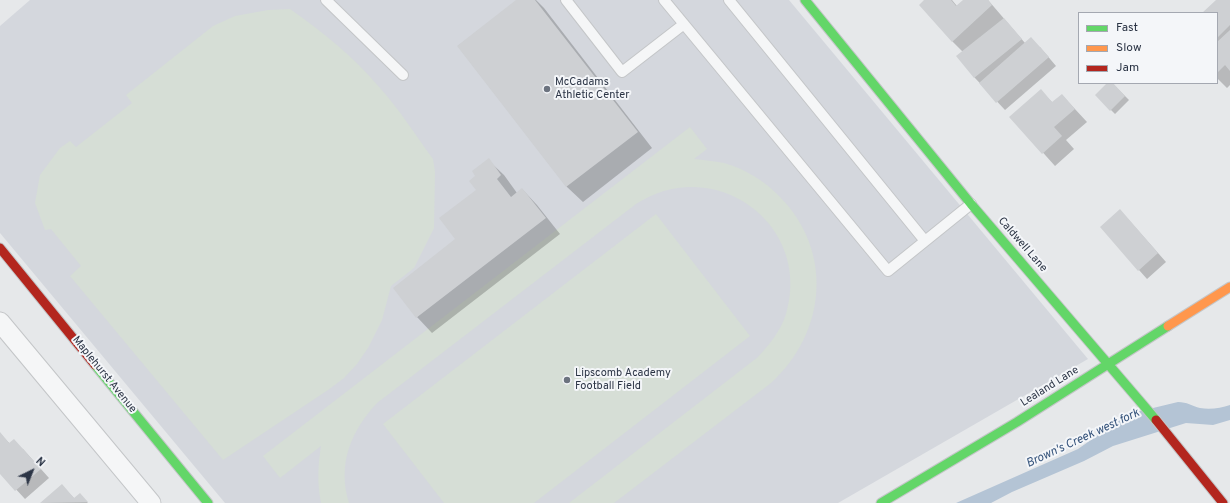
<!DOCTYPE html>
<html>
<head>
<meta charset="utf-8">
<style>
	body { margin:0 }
	#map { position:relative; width:1230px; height:503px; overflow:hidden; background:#e6e8ea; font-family:Overpass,sans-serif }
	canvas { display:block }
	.legend { position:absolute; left:1078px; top:12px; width:140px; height:72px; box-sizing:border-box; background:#f4f6f9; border:1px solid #a4a8b1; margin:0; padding:5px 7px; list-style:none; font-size:12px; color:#2b3445 }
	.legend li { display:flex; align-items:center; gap:8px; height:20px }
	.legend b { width:20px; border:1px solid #a4a8b1 }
	.north { position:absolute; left:12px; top:451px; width:40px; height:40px; -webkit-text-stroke:3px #f4f6f9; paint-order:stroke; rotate:43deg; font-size:11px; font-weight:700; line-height:16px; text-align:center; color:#2b3445 }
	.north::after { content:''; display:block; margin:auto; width:14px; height:18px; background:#2b3445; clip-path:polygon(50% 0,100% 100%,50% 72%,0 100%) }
</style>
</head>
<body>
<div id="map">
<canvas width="1230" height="503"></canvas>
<ul class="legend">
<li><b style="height:5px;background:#63d668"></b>Fast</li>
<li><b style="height:5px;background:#ff974d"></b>Slow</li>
<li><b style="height:5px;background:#b3261e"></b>Jam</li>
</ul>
<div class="north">N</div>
</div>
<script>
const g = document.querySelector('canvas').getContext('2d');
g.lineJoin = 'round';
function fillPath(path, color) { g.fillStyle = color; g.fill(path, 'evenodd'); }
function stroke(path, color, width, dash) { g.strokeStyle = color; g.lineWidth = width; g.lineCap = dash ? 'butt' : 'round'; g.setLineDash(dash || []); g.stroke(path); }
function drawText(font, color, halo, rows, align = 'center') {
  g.font = font + ' Overpass,sans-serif'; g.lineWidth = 4; g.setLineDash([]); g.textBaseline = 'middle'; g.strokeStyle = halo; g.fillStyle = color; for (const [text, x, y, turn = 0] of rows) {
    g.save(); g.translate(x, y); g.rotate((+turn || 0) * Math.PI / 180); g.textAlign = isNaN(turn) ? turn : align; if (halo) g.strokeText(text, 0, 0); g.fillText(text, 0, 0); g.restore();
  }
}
fillPath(new Path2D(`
	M30 0H789L1088 359 838 503H225L0 233V26Z`), '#d4d7dd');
fillPath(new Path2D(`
	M290 9C323 32 354 57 380 88 400 110 416 136 433 159L435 172 434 228 414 268 391 286 382 320 368 348 357 364 344 378 328 390 223 460 70 276 81 266 51 229 45 230 35 203 40 175 60 148 70 141 76 147 132 103 126 95 213 26 235 16 268 10Z
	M690 127 707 149 694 159C704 160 714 161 724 163 745 169 765 181 780 197 834 252 826 333 771 383L614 503H569L758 357C770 344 781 330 786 314 813 224 714 153 636 204L377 403C351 431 337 464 349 503H321C317 483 318 465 321 446L280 478 263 456Z
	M656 214 750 336 534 503H444L383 424Z`), '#d6ded6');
fillPath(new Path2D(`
	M1178 402C1187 402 1192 406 1200 408 1210 410 1221 408 1230 405V420L1213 425 1186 423 1113 446 1084 461 1012 492 991 503H956L1078 449 1128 414Z`), '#b4c4d5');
fillPath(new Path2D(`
	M518 0H536L544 8 652 148 583 202 567 187 458 46Z
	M926 0H952L957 6 964 0H988L1025 43 1040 47 1056 66 1005 110 975 78 957 56 963 52 952 41Z
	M1218 0H1230V85L1227 88 1217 78V13H1204Z
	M1108 83H1112L1129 100 1115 114 1096 95Z
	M1041 91 1053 103 1062 95 1087 122 1066 140 1074 149 1055 166 1011 117Z
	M488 160 504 175 517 193 522 189 537 205 560 234 432 333 417 317 457 240 477 190V176Z
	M1128 219 1166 262 1147 279 1139 270Z
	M0 433 10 444 23 449 49 478 25 499 0 472Z
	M62 486 75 499 80 495 88 503H42Z`), '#0003');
fillPath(new Path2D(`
	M516 0H535L638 132 566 187 457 46Z
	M924 0H951L956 6 963 0H988L992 5 952 42 919 5Z
	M1216 0H1230V25L1217 38V13H1202Z
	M1004 18 1022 39 974 78 956 56Z
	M1230 30V71L1225 65 1217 73V42Z
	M1031 37 1049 57 996 103 979 83Z
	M1107 83H1113L1125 96 1110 111 1095 95Z
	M1041 89 1052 102 1062 94 1075 109 1054 127 1062 136 1042 154 1009 117Z
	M489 158 501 175 497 179 511 197 522 188 546 218 416 318 393 288 455 239 439 218 476 190 469 181 475 176 472 171Z
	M1120 209 1158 253 1138 271 1100 227Z
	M0 432 9 443 14 439 41 469 15 491 0 474Z
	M62 484 74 498 80 493 88 502 40 503Z`), '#ced0d3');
const lane = new Path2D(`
	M326 0 403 75
	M566 0 622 72 684 24
	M664 0 888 271 971 204
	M729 0 925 241`);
const street = new Path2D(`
	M0 322 151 503`);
const fast = new Path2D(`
	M805 0 971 204 1156 420
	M95 365 208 503
	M881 503 1017 422 1168 326`);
const slow = new Path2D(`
	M1168 326 1230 287`);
const jam = new Path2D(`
	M0 248 95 365
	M1156 420 1223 503`);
stroke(lane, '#c4c6c8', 12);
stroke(street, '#c4c6c8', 21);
stroke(fast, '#c4c6c8', 11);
stroke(slow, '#c4c6c8', 11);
stroke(jam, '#c4c6c8', 11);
stroke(lane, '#f5f6f7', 10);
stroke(street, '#f5f6f7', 19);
stroke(fast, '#63d668', 9);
stroke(slow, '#ff974d', 9);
stroke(jam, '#b3261e', 9);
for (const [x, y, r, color] of [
	[547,89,4,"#6c737f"],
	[567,380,4,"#6c737f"]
]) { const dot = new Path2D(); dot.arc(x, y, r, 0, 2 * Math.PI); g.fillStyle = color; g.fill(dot); stroke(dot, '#f4f6f9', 1.5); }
drawText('11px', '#2b3445', '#f4f6f9', [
	["McCadams",555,83],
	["Athletic Center",555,96],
	["Lipscomb Academy",575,374],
	["Football Field",575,387]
], 'left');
drawText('11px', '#2b3445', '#f4f6f9', [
	["Caldwell Lane",1022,245,49],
	["Maplehurst Avenue",104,375,51],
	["Lealand Lane",1050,387,-32]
]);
drawText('italic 12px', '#34527a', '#f4f6f9', [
	["Brown's Creek west fork",1083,439,-25]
]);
</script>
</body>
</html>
